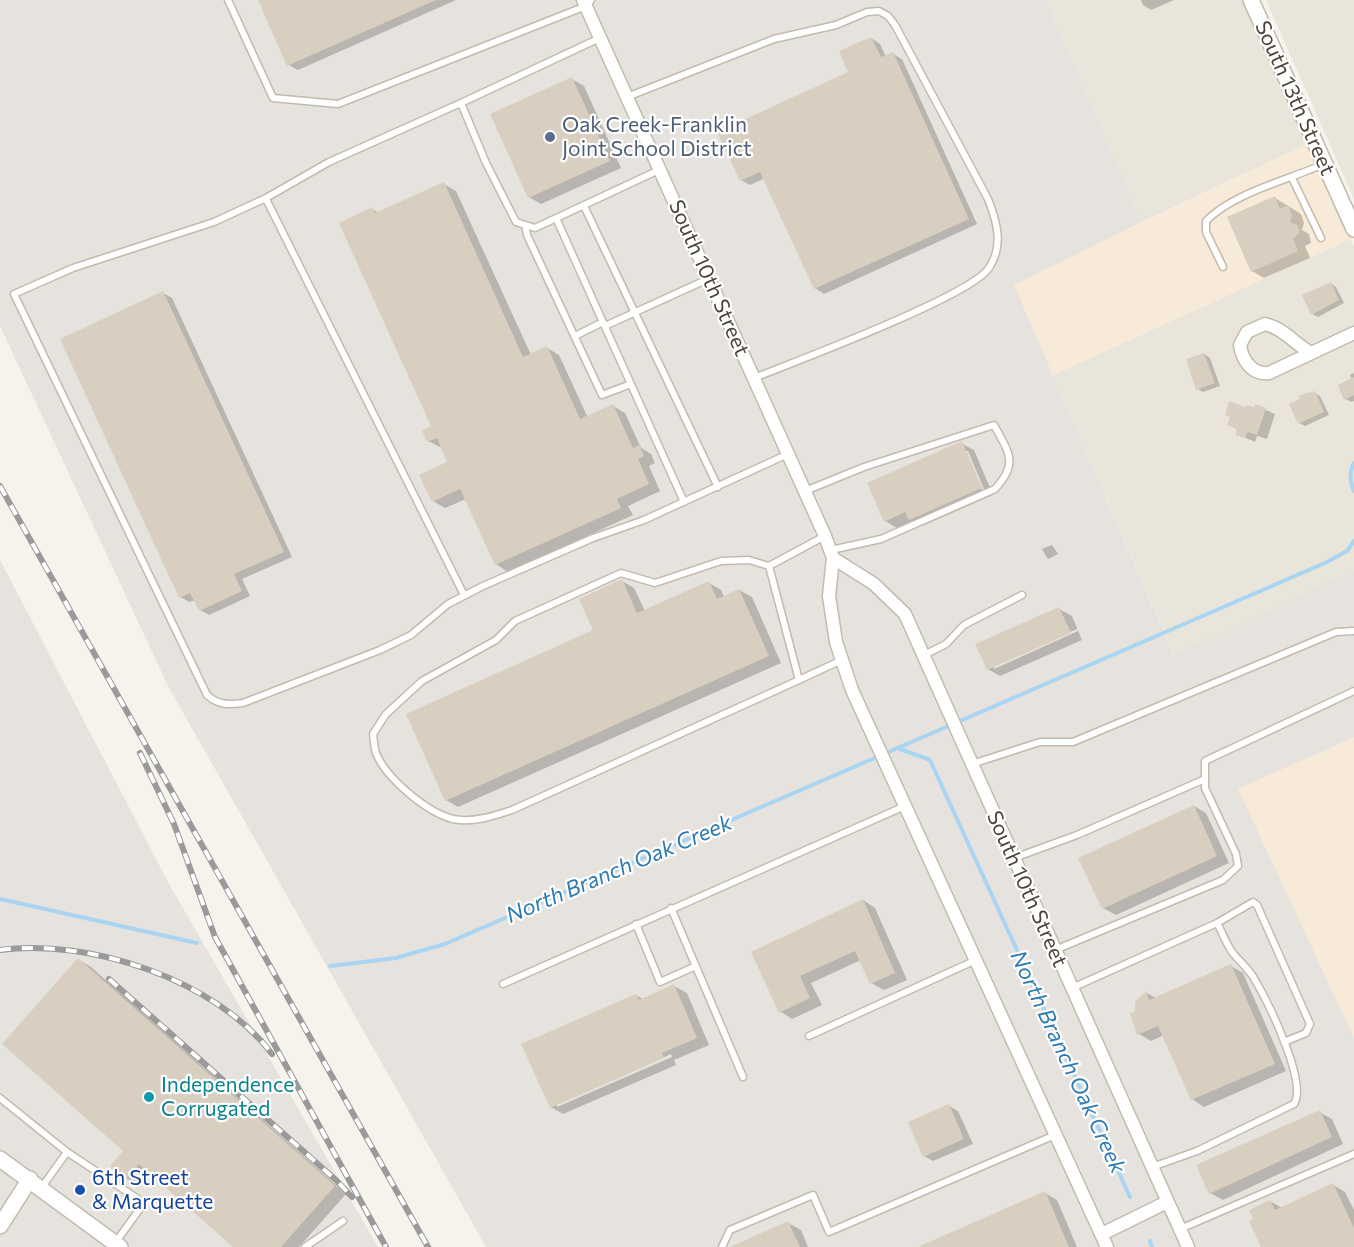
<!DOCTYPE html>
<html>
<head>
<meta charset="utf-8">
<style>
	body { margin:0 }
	canvas { display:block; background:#f6f3ec }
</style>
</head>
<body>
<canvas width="1354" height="1247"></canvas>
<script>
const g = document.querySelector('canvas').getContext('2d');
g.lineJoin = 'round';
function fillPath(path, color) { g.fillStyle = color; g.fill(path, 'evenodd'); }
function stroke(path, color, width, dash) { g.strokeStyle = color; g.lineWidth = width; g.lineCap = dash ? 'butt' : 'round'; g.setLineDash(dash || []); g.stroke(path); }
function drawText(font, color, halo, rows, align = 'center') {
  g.font = font + ' Commissioner,sans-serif'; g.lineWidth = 4.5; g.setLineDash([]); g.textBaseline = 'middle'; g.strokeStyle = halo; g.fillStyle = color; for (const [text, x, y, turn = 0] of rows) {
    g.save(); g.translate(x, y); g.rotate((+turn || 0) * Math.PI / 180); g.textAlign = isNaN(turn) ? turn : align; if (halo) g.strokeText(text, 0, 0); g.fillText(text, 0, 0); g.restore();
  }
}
fillPath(new Path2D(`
	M1046 0H1242L1307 144 1142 222Z
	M1266 0H1354V199Z
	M1351 239 1354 246V570L1175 656 1053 375Z`), '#eae5da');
fillPath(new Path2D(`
	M1307 144 1351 239 1053 375 1013 284Z
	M1354 737V1038L1237 789Z`), '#f7ead8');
fillPath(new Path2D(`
	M0 0H1046L1142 222 1014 285 1174 655 1354 570V737L1238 789 1354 1038V1247H486L168 686 0 326Z
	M0 560 168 882 378 1247H0Z`), '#e6e2dd');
fillPath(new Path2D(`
	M260 0H456L298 70 289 65Z
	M1141 0H1174L1151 10 1143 5Z
	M871 38 880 44 886 57 893 54 902 59 977 224 824 294 815 288 765 178 750 185 741 180 850 73Z
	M572 79 584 86 621 168 541 204 529 197Z
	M444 184 456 191 531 355 547 348 559 355 588 418 613 406 625 413 641 448 651 454 655 463 649 466 660 491 628 506 633 515 508 572 496 564 466 499 445 508 433 501 449 463 442 448 428 441 433 427 372 209 379 213Z
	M1275 198 1301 214 1304 223 1302 230 1309 234 1311 243 1305 246 1310 258 1264 278 1252 271Z
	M1330 283 1336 287 1344 303 1318 317 1312 314Z
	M163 293 172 298 292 557 242 579 250 596 209 615 200 610 195 600 190 602 180 597Z
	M1204 354 1210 358 1220 386 1203 392 1198 389Z
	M1354 373V401L1351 402 1346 399 1352 379 1350 375Z
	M1307 393H1315L1320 396 1329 415 1305 426 1299 423 1300 396Z
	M1256 406 1275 414 1267 439 1257 436 1255 442 1237 434 1238 430 1229 425 1247 409H1255Z
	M961 443 974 450 993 495 922 526 913 521 897 528 885 521ZM964 451H968L986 494 984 495Z
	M1052 545 1058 554 1048 559 1042 549Z
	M622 581 634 588 645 611 709 583 721 590 724 597 739 590 752 597 781 663 458 807 446 800 595 631Z
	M1059 609 1072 616 1082 640 1000 676 988 669ZM1077 629 1078 631 994 669V665Z
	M1194 806 1206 813 1229 863 1116 915 1103 908Z
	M863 900 875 908 907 980 884 990 871 983 861 960 811 983 822 1005 792 1019 780 1011 753 952Z
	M79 960 91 967 346 1194 299 1247H235L151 1172 139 1186 126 1178 125 1151Z
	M1231 966 1243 973 1286 1071 1204 1107 1192 1099 1164 1035 1151 1041 1139 1034 1137 1003 1147 993 1156 998Z
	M674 986 687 993 709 1045 674 1060 676 1065 563 1114 551 1107 636 995 643 999ZM671 1054 672 1057 557 1107V1104Z
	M949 1106 958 1111 973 1144 933 1161 924 1156Z
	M1319 1112 1332 1119 1343 1144 1223 1200 1210 1193Z
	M1333 1185 1345 1192 1354 1210V1247H1263L1270 1201 1282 1208Z
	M1045 1193 1057 1200 1077 1247H922Z
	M788 1223 801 1230 808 1247H743Z`), '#0003');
stroke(new Path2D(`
	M1354 463C1349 472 1350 482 1354 491
	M900 749 930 760 1130 1197
	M0 899 197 943
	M330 966 396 958 445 944 1325 563 1347 551 1354 541
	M1150 1241 1152 1247`), '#a9d4f2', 4);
fillPath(new Path2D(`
	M258 0H436L287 66Z
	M871 37 881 57 893 52 969 219 814 289 760 172 740 181 717 132 848 72 839 51Z
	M572 77 610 161 528 198 490 114Z
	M444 182 523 357 547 346 580 419 613 404 633 448 639 445 644 456 638 459 649 484 617 499 621 508 495 565 460 489 432 502 419 475 447 462 437 438 427 442 422 431 431 426 339 223 372 207 375 213Z
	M1275 196 1280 209 1288 205 1292 215 1290 222 1297 225 1300 232 1293 239 1298 251 1251 272 1227 217Z
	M1331 282 1339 300 1311 315 1302 295Z
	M163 291 284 552 234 574 242 591 199 611 190 593 179 598 60 339Z
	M1204 353 1215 383 1196 390 1186 359Z
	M1354 377V395L1344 400 1338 385Z
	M1315 391 1324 412 1298 424 1289 404 1300 399 1298 396Z
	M1229 401 1246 407 1247 405 1254 407 1255 404 1266 408 1257 435 1248 432 1245 438 1235 435 1237 429 1227 425 1230 417 1225 415Z
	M962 441 982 488 909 520 905 512 884 522 867 483Z
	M622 579 637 613 709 581 717 599 739 589 769 656 445 801 406 714 593 630 579 599Z
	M1059 607 1071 633 987 670 975 644Z
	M1194 805 1217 856 1102 909 1078 858Z
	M863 899 895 973 870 984 855 951 800 976 810 998 779 1013 751 952Z
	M78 958 335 1186 281 1247H233L139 1164 125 1180 110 1166 123 1151 2 1044Z
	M1231 964 1275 1064 1191 1100 1158 1026 1137 1035 1130 1014 1135 1011V1002L1146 991 1149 1000Z
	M674 984 697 1038 662 1053 664 1058 550 1108 521 1044 636 994 639 1000Z
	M949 1104 964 1139 923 1157 908 1122Z
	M1320 1110 1332 1137 1209 1194 1196 1165Z
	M1333 1183 1354 1228V1247H1261L1249 1221 1253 1219 1249 1210 1270 1200 1275 1210Z
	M1045 1191 1069 1247H918Z
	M788 1221 800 1247H730Z`), '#d8cfc1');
const service = new Path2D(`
	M228 0 273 98 338 104 586 6 591 0
	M600 38 461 103 486 163 516 222 535 228 659 170
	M627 97 774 39 836 25 867 12 879 11 888 16 895 25 988 199C997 222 1004 245 989 268 971 296 794 362 754 378
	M461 103 329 162 266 198 214 222 73 268 14 294 207 695C218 705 228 705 243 703L380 650 411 635 448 604 483 586 593 538 644 520 788 454
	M1292 178 1321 238
	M266 199 464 595
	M584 206 718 487
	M556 218 684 502
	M525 225 527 235 602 395 631 384
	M1223 267 1206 232V221C1233 193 1288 180 1324 164
	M605 326 708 279
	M575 336 603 322
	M805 491 864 467 994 425C1009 453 1019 463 995 489L881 539 831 550
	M825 536 769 566 799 680 842 660
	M769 566 749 560 721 561 655 583 621 573 515 621 496 640 422 681 386 714 373 734C374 740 374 747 376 753 386 778 426 812 453 819 473 823 494 816 512 810L799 680
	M924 655 946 644 964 625 1022 595
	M972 764 1040 742H1073L1336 632 1354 631
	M1014 858 1077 835 1205 779
	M671 908 743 1077
	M1217 923 1253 902 1257 905 1310 1024 1306 1033 1284 1042
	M636 924 660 982 696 966
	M1055 950 1223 880 1238 866 1236 854 1205 788V761L1354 691
	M503 984 905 806
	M1072 988 1217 923C1222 932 1226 943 1232 952 1239 961 1250 970 1255 980 1268 1002 1308 1083 1294 1104L1197 1151 1152 1167
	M809 1036 976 960
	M0 1098 67 1152 42 1187
	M67 1152 138 1199 139 1210 115 1243
	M1180 1229 1354 1154
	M305 1247 343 1221
	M722 1247 730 1230 813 1195 829 1232 1055 1135`);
const minor = new Path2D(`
	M583 0 825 536 833 558 829 596 836 642 852 690 1107 1247
	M1311 353C1295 344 1283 328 1265 324L1247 332 1240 345C1242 360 1252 375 1269 373L1354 333
	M833 558 874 584 905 614 1188 1247
	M1102 1234 1167 1202`);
const tertiary = new Path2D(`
	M1251 0 1354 229
	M0 1159 120 1247
	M0 1226 30 1179`);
stroke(service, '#c2bbae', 9);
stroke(minor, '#c2bbae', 15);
stroke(tertiary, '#c2bbae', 18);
stroke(service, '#fff', 6);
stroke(minor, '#fff', 12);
stroke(tertiary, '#fff', 15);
const rail = new Path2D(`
	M0 486 428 1247
	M140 753 174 824 215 937 386 1247
	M0 950C90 938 216 980 272 1054
	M109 979 337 1181 352 1197`);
stroke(rail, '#9a9a9a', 6);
stroke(rail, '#fff', 4, [11]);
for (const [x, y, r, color] of [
	[550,137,6,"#5c6f8a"],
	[149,1097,6,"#0f9aa8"],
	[80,1190,6,"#1a4fb4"]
]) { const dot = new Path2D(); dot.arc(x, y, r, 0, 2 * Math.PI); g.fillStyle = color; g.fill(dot); stroke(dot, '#fff', 2); }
drawText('21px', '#4b4439', '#fff', [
	["South 13th Street",1295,98,66],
	["South 10th Street",709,278,66],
	["South 10th Street",1027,889,66]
]);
drawText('21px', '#4e5e75', '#fff', [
	["Oak Creek-Franklin",562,125],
	["Joint School District",562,149]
], 'left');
drawText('21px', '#0d838f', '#fff', [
	["Independence",161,1085],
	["Corrugated",161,1109]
], 'left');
drawText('21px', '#164399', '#fff', [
	["6th Street",92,1178],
	["& Marquette",92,1202]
], 'left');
drawText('italic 22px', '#2e7ab2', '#fff', [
	["North Branch Oak Creek",619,869,-23],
	["North Branch Oak Creek",1068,1062,65]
]);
</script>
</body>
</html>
